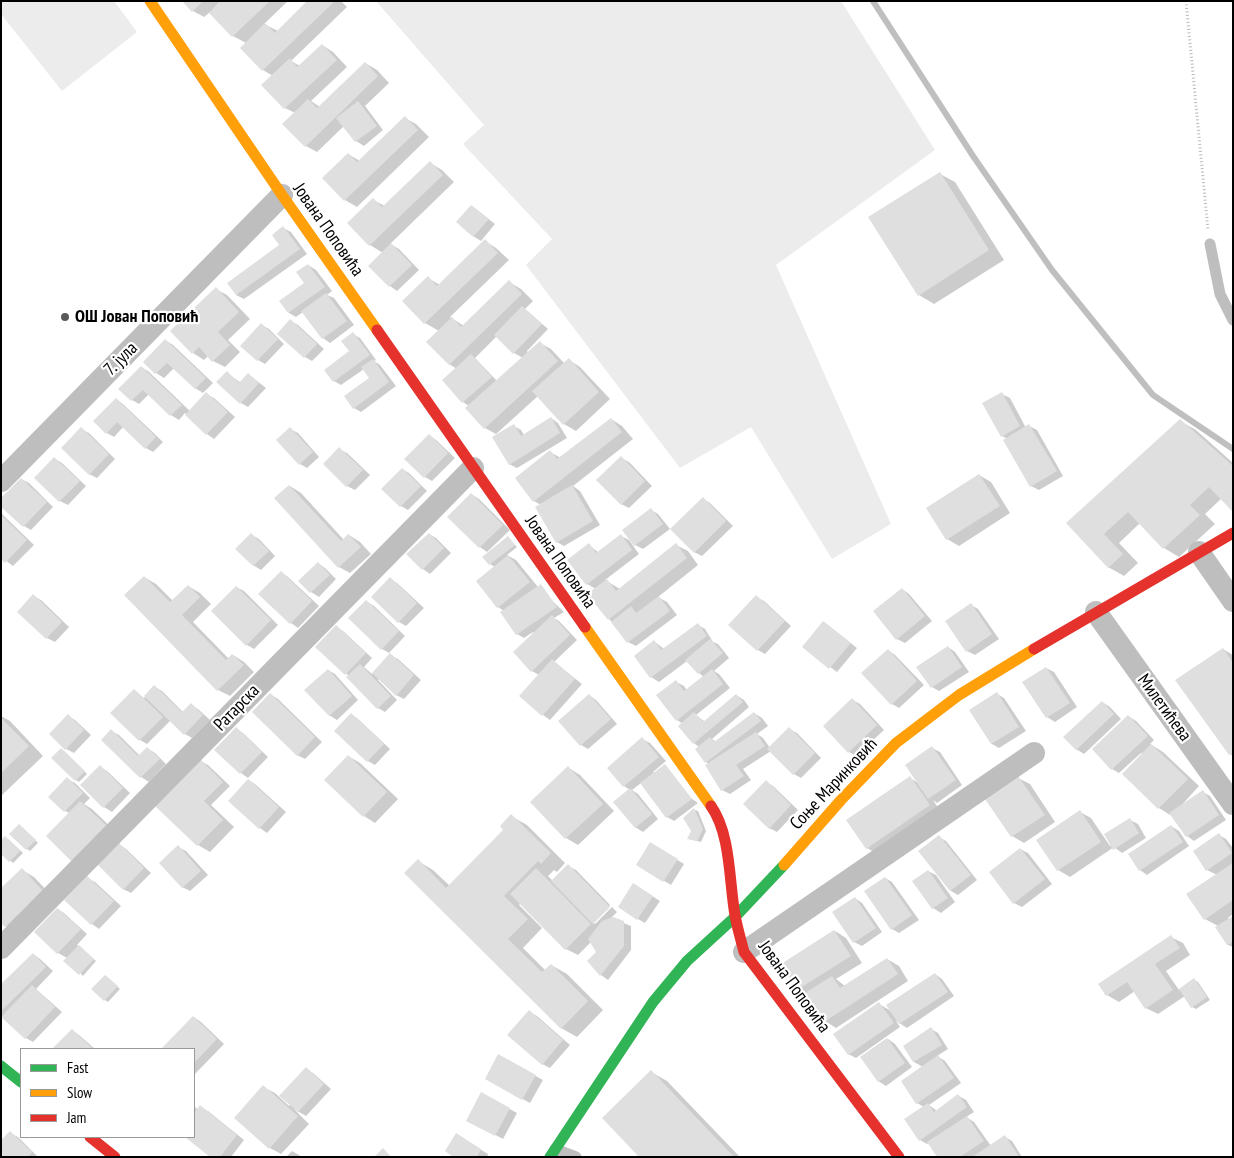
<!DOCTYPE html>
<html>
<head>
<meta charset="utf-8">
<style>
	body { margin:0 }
	#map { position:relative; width:1234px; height:1158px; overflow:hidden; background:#fff; font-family:"PT Sans Narrow",sans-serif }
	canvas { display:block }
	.frame { position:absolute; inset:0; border:2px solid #000; pointer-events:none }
	.legend { position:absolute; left:20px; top:1048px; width:175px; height:90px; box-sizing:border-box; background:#fff; border:1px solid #999; margin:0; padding:6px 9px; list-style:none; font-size:15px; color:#000 }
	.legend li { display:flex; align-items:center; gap:10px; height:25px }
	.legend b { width:25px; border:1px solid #999 }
</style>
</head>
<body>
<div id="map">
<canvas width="1234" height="1158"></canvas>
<div class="frame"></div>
<ul class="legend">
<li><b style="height:6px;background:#30b455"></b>Fast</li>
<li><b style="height:6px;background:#ff9f0a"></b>Slow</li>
<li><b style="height:6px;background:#e5322d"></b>Jam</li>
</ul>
</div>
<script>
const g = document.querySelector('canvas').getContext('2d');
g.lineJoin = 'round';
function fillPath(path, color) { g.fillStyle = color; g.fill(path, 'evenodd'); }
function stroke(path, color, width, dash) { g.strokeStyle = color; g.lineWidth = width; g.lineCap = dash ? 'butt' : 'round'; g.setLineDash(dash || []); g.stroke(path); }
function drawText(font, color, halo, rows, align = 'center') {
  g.font = font + ' "PT Sans Narrow",sans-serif'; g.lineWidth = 4.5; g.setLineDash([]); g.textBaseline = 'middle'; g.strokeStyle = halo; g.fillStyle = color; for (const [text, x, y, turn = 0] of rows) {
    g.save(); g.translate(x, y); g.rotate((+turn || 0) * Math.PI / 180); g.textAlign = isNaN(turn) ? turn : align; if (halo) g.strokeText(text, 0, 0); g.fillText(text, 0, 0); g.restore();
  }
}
fillPath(new Path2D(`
	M1 1H114L137 32 62 91 1 14Z
	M376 1H841L935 150 776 265 891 524 832 559 751 427 680 468 526 265 552 239 463 144 484 125Z`), '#ececec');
fillPath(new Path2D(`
	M184 1H288L264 24 278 31 309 1H341L347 7 291 61 300 66 322 45 333 52 347 67 311 101 320 107 365 63 377 70 389 83 365 106 383 130 364 146 356 141 344 126 317 152 306 146 295 113 285 108 273 76 263 70 241 48 246 43 233 36 210 12 204 17 193 11Z
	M405 118 416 124 429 137 357 207 345 200 324 178 348 154 360 161Z
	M430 163 442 170 454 182 390 244 399 249 419 270 397 291 390 286 383 253 370 245 349 223 373 200 385 206Z
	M940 174 955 182 1004 260 934 304 919 295Z
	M472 206 495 224 481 241 473 236Z
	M283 228 291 232 307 254 244 299 236 295 281 246Z
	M485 241 496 248 509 260 450 317 464 326 509 282 521 289 533 301 525 309 548 329 527 351 528 353 540 343 551 349 565 364 569 360 580 367 610 399 576 431 564 424 538 396 496 434 485 428 469 406 463 402 444 380 457 369 449 364 439 331 425 323 404 301 428 278 440 285ZM497 336 514 353 523 358 497 381 475 358Z
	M308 265 316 270 332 291 327 295 334 298 354 325 330 343 323 338 303 312 296 317 289 313 281 301 306 283Z
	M216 289 227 295 250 319 228 340 240 352 225 367 213 361 208 356 204 360 193 353Z
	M291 321 298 325 324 349 312 361 305 357Z
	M262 325 269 329 284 344 265 364 258 360Z
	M353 334 360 338 376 360 374 361 380 365 396 386 361 412 354 408 370 378 364 369 341 385 334 381 350 352Z
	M165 340 173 345 213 383 203 393 195 388 174 368 164 378 156 373 144 362Z
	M141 367 148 371 190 411 206 394 214 398 235 417 214 439 207 434 185 413 179 420 171 415 149 394 139 404 132 400Z
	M227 373 241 383 248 374 266 388 248 407 241 403Z
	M1002 394 1010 398 1026 428 1029 426 1037 430 1063 476 1039 490 1031 486 1008 439 1002 436Z
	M116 399 123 404 163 442 153 452 146 448 124 426 114 437 107 433Z
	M551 418 558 423 567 438 517 468 509 464 514 426 521 430 524 435Z
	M611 419 622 426 633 439 573 486 580 491 600 525 564 546 557 542 541 505 534 501 550 452 561 458Z
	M1180 421 1196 430 1233 463V510L1222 498 1205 514 1215 524 1179 557 1164 548 1140 523 1119 543 1138 563 1124 576 1108 567 1067 523Z
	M81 429 89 433 115 459 97 478 89 474Z
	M290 429 298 433 319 457 307 468 300 464Z
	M429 435 436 440 455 458 432 481 425 477Z
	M339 449 347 453 370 475 355 490 347 486 325 464Z
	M621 458 629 462 652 486 629 508 621 504Z
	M55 459 62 463 86 486 68 505 60 501 36 478Z
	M402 469 409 473 427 491 408 510 401 506 383 489Z
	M979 475 991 482 1010 513 959 546 947 539Z
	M21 479 29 483 53 507 31 530 24 526Z
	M290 486 301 493 344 540 349 535 360 542 371 554 350 573 339 567Z
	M471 494 479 499 510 530 487 552 480 547 449 517Z
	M703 499 710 503 733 526 702 556 694 552Z
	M651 510 658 514 670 529 643 549 635 545Z
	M1 513 34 545 13 566 1 557Z
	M429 534 436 538 451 553 430 574 423 569 408 554Z
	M252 535 259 539 275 556 261 570 253 565Z
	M621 536 629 540 639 554 605 580 620 589 676 545 688 551 698 565 658 597 667 602 677 615 636 646 628 642 612 622 609 619 596 589 587 584 589 545 599 553Z
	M508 538 517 547 507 555 516 560 538 587 564 612 554 618 559 621 577 640 554 662 582 684 550 720 543 715 521 696 539 675 532 671 514 652 534 634 533 632 524 638 517 634 504 611 498 607 477 582 495 567 490 564Z
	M318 563 325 568 336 579 319 597 311 592 300 581Z
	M281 572 288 577 319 606 298 628 291 623 260 594Z
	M144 577 156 584 173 601 188 586 200 593 211 604 193 622 229 659 233 655 244 662 254 672 230 696 218 690Z
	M390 579 397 583 424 608 406 626 399 622 372 597Z
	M236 587 244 591 278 625 254 649 247 645Z
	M902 589 909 594 932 621 905 643 897 639Z
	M33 596 41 600 69 627 55 642 47 638 19 612Z
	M756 597 764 601 791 626 765 654 758 650 730 625Z
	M366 601 374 606 405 636 389 653 382 649Z
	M971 605 978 609 999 639 975 655 967 651Z
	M824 622 857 648 837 672 803 647Z
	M698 625 705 629 713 642 718 644 729 658 714 671 719 674 730 688 696 715 705 722 736 695 744 700 749 707 712 739 716 742 754 713 762 718 768 726 757 734 763 738 770 748 789 729 797 733 821 758 801 778 794 774 771 751 743 769 751 780 730 794 722 790 709 764 706 762 699 747 694 743 683 724 677 720 676 682 684 686 687 691 704 677 699 673 687 661 659 682 651 677 635 656 655 642 664 649Z
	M336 627 343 631 372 658 364 667 372 674 390 655 398 659 421 680 404 699 396 695 379 679 378 680 397 700 385 712 378 708 349 676 317 647Z
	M948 647 955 652 969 672 939 691 932 687Z
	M1223 649 1233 655V756L1230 754Z
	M888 650 895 655 924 685 899 708 892 704Z
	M1046 668 1054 672 1077 707 1055 722 1047 717Z
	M328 670 335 674 358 700 337 720 329 715Z
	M155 687 162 691 183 712 191 705 198 709 210 720 192 738 185 734 171 720 147 744 140 740 134 690 144 698Z
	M270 694 278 699 322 742 305 759 297 755Z
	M997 694 1004 698 1026 731 999 748 992 744 971 711Z
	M589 695 596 700 617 724 588 749 581 745Z
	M853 700 860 704 884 730 856 756 849 752Z
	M1102 702 1110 707 1121 719 1084 754 1076 749Z
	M351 714 358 719 390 749 375 765 368 761Z
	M1 716 10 721 43 756 1 796Z
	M68 716 75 720 91 735 74 753 66 749 50 734Z
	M1128 716 1136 721 1154 740 1150 744 1163 752 1199 786 1180 807 1203 792 1210 796 1226 820 1194 841 1187 836 1171 814 1170 815 1159 808 1123 774 1143 754 1141 753 1119 773 1112 769Z
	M236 729 243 733 268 757 248 778 241 773 216 750Z
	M111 731 119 735 140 756 147 748 155 753 166 764 149 782 141 777 102 740Z
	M642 739 650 743 666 761 653 772 655 774 698 803 674 821 667 817 641 783 632 790 638 794 658 819 643 832 635 827 630 790 624 786 608 768Z
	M932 748 940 752 962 785 937 803 933 800 941 812 879 855 867 848 910 778 918 783Z
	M64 751 87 774 79 782 76 780Z
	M348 756 360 763 398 799 375 823 364 816Z
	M200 761 208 765 230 786 211 805 234 827 210 852 198 845 157 806Z
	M100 767 107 771 130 793 112 812 104 807 82 785Z
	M569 768 580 775 614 811 578 845 566 838 532 802Z
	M1018 778 1030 784 1055 822 1024 843 1012 836 987 799Z
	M67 779 75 783 90 798 84 804 92 809 120 836 65 811Z
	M249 780 256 785 286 812 267 833 260 828Z
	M766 782 773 786 798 810 777 832 769 828Z
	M695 810 698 811 706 831 701 842 689 839 692 831Z
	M1080 812 1091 818 1110 846 1130 820 1138 824 1146 838 1122 853 1114 847 1070 877 1058 870 1038 840Z
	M511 816 527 825 565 863 557 872 554 870 548 876 553 881 568 866 576 870 610 905 593 922 595 924 612 907 617 912 611 918 631 926V950L608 980 601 975 589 961 598 952 591 942 578 955 566 949 521 903 519 905 542 928 523 948 546 971 551 965 567 974 603 1010 577 1037 561 1028 418 861 433 870 450 886 505 830Z
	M1171 826 1179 831 1189 846 1147 875 1140 870Z
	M22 827 38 843 30 851 27 849Z
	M1219 835 1226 839 1233 848V914L1228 918 1229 920 1233 917V947L1228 945 1218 926 1205 919 1217 875 1207 870Z
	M939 837 946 841 977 880 958 895 951 891 920 851Z
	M8 839 23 853 13 863 1 852Z
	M119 844 126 849 151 873 131 893 123 889Z
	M651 844 684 864 671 885 638 865Z
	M178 847 186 851 208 875 190 891 182 887Z
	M1020 849 1028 853 1052 884 1022 907 1014 903Z
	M22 870 34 877 54 898 18 933 6 926 1 921Z
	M928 871 936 875 955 902 941 913 933 908 913 882Z
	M87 878 95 882 121 906 99 929 92 924Z
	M885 878 892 882 919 920 899 933 892 929Z
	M641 889 660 901 645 923 638 919Z
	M855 898 862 903 882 932 862 946 854 942Z
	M58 909 65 914 87 934 77 945 96 961 83 976 67 958 58 953Z
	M835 931 846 938 862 963 836 979 845 986 887 959 899 966 908 981 836 1028 825 1021 807 994 798 989Z
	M1171 937 1183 943 1190 955 1166 971 1179 990 1194 980 1198 982 1210 1000 1196 1009 1192 1007 1185 996 1158 1014 1146 1008 1135 991 1119 1002 1107 995Z
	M33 954 40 959 53 971 36 989 62 1012 33 1042 26 1038 1 1016V986Z
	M935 974 942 979 954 996 907 1028 896 1021 900 1027 856 1058 848 1054 879 1004 891 1011Z
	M106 976 120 989 108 1002 105 1000Z
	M529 1012 537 1016 570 1045 550 1068 542 1064Z
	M194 1017 201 1022 224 1044 194 1075V1049H163Z
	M931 1029 938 1033 948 1049 937 1056 945 1061 961 1083 929 1105 937 1111 959 1096 966 1100 974 1112 966 1117 974 1122 991 1146 1005 1137 1012 1141 1022 1157H938L929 1143 927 1144 920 1140 924 1107 917 1103 902 1081 923 1067 914 1062 904 1046Z
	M72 1030 79 1035 95 1049H54Z
	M888 1039 895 1044 912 1067 886 1086 878 1081Z
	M499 1056 543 1080 530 1103 486 1079Z
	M306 1069 313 1073 331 1089 306 1116 294 1109 309 1124 281 1154 270 1148 263 1087 275 1093 289 1106Z
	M651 1072 667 1081 740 1157H641Z
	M482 1094 517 1113 503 1139 468 1120Z
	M194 1106 198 1110 208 1111 244 1140 231 1157H212L187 1137H194Z
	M10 1133 18 1137 38 1157H1Z
	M456 1135 488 1154 487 1157H456Z
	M292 1151 299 1155 301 1157H286Z`), '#0003');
stroke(new Path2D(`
	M873 1 973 156 1052 270 1153 395 1233 449`), '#bfbfbf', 6);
fillPath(new Path2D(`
	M182 1H203L192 12Z
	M220 1H270L232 37 209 13Z
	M307 1H335L262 71 240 48 265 23 275 33Z
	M322 44 337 60 284 109 261 85 290 58 297 67Z
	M365 62 378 76 305 147 282 124 308 99 317 108Z
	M358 101 377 126 355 142 336 118Z
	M405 116 418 130 344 201 322 178 348 153 357 162Z
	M430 161 443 175 369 246 347 223 373 198 382 207Z
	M940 172 989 250 918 296 868 217Z
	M471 205 489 219 473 237 456 222Z
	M283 226 300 249 236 295 227 283 279 245 272 235Z
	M485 239 498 253 424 324 402 301 428 276 437 286Z
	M391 243 412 265 389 287 368 266Z
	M308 264 325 287 288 313 279 301 304 283 296 272Z
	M509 280 522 294 449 365 426 342 452 317 461 327Z
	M216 287 239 312 218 332 230 345 212 362 199 347 192 354 170 331Z
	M326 293 347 321 322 339 301 311Z
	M522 306 542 324 513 354 494 335Z
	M290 319 317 344 304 358 277 334Z
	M261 323 278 339 257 361 240 346Z
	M353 332 370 355 333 382 324 370 349 351 341 341Z
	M165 339 206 378 195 389 167 363 155 374 143 362Z
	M540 341 558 361 484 429 465 408Z
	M471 354 492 377 462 403 442 380Z
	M569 358 599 392 563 425 532 391Z
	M373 359 389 382 353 409 344 396 369 378 361 367Z
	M141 366 182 405 170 416 143 390 131 401 118 389Z
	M227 371 239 383 248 373 259 383 240 404 216 382Z
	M206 392 228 412 206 435 185 415Z
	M1002 392 1020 426 1001 437 982 403Z
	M116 398 156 437 145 449 117 422 106 434 93 421Z
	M551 417 560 433 509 465 492 437 514 424 521 436Z
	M611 418 622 432 533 502 515 478 550 450 557 459Z
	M1180 419 1233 466V512L1209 487 1190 505 1200 515 1163 549 1128 512 1104 534 1123 554 1108 568 1066 523Z
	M1029 424 1057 471 1030 487 1003 440Z
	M81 427 109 454 89 475 61 448Z
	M290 427 313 452 299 465 276 440Z
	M429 434 448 453 424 478 404 459Z
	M339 447 363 470 346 487 323 464Z
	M621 456 645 481 621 505 596 480Z
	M54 457 80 481 59 502 34 478Z
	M402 468 421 486 400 507 381 489Z
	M979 474 1000 506 946 540 926 508Z
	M21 478 47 502 23 527 1 507V498Z
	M289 485 341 541 348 534 361 547 338 568 274 498Z
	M572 485 593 521 556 543 535 507Z
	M471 493 503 525 479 548 447 517Z
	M703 497 726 521 694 553 670 529Z
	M651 508 663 524 634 546 622 530Z
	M1 515 27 540 5 563 1 559Z
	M251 533 269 551 253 566 235 549Z
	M429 533 444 548 422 570 406 554Z
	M621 534 632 550 586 585 567 560 589 543 596 553Z
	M508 536 515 545 489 565 482 557Z
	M676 543 687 558 608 620 587 594 607 579 616 591Z
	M508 555 530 582 497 608 476 581Z
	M318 562 330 575 310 593 298 581Z
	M281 571 312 601 290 624 258 594Z
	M144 576 170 602 188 585 200 597 182 615 226 660 232 654 244 665 217 691 124 595Z
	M390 577 417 603 398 623 371 597Z
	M541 584 557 607 516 635 500 612Z
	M236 586 271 620 246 646 211 611Z
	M902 588 925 616 896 640 873 611Z
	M33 594 62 622 46 639 17 612Z
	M756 595 785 621 757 651 728 625Z
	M659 596 670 611 627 643 611 622 631 606 636 613Z
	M366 600 399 631 381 650 348 618Z
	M971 603 992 634 966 652 945 621Z
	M552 615 570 635 531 672 513 652Z
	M823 621 851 643 829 669 802 647Z
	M698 623 707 636 650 678 634 656 654 640 661 650Z
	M336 625 366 653 345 675 315 647Z
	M710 639 723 653 698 674 685 660Z
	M948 646 962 667 931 688 916 667Z
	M1223 648 1233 663V753L1229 755 1175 680Z
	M888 649 917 681 891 705 861 673Z
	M390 653 414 675 396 696 372 673Z
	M552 659 575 679 542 716 519 696Z
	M360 664 391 696 377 709 346 677Z
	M1046 667 1070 703 1046 718 1022 682Z
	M328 669 352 696 329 716 304 690Z
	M712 669 723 684 676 721 656 695 676 680 684 691Z
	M154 685 182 712 191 703 203 715 184 735 144 696Z
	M134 689 163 717 139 741 110 713Z
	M997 692 1019 727 991 744 969 710Z
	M270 693 315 737 297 756 252 712Z
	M589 694 611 719 580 746 558 721Z
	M736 694 743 702 693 744 678 726 694 712 703 722Z
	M852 698 877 725 848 753 823 726Z
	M1102 701 1114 714 1076 750 1063 737Z
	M754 712 761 721 705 763 695 749 710 737 714 742Z
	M351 713 384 744 367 762 334 731Z
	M68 714 84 730 65 750 49 734Z
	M1128 715 1148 736 1111 770 1092 749Z
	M1 718 29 746 1 773Z
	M236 727 262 752 240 774 214 750Z
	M789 727 815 753 793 775 767 749Z
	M111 729 138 756 147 747 160 759 140 778 101 740Z
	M756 732 765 746 736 765 744 776 721 791 705 765Z
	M642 737 659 757 623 787 607 768Z
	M1151 744 1188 779 1158 809 1122 774Z
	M932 746 956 780 928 799 905 765Z
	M61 748 85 771 75 781 51 758Z
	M348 755 387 792 363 817 324 780Z
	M200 759 223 782 204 801 223 820 197 846 155 806Z
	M665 764 692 799 666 818 640 783Z
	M100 765 123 788 103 808 80 785Z
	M568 766 603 804 565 839 530 802Z
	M910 776 930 805 866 849 846 820Z
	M1018 776 1045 815 1011 837 985 799Z
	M67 777 83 793 64 812 48 797Z
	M248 779 279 807 259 829 228 801Z
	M766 780 791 805 769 829 743 804Z
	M630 788 652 814 635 828 613 802Z
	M1203 790 1219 815 1186 837 1169 813Z
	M80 801 109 828 74 864 46 836Z
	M694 808 703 829 697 841 687 839 691 831 683 818Z
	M1080 810 1101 842 1057 871 1036 840Z
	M511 814 551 853 541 864 538 861 504 896 528 919 508 939 542 972 551 964 588 1001 561 1029 404 873 418 859 446 888 503 830 500 826Z
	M1130 818 1139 833 1113 850 1104 834Z
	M19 824 36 840 26 850 9 834Z
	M1171 825 1183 842 1139 871 1128 854Z
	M1219 833 1232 853 1206 871 1193 851Z
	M939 835 971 875 950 891 918 851Z
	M5 836 20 851 9 862 1 854V840Z
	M650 842 678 859 663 882 636 865Z
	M119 843 144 868 123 890 97 864Z
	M178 845 201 871 182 888 159 863Z
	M1020 848 1045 879 1013 904 989 872Z
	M1233 863V900L1204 920 1186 894Z
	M568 864 610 907 593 924 551 881Z
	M22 868 43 891 5 927 1 923V888Z
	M536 868 591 924 565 950 510 894Z
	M928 870 948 898 932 909 912 881Z
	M87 876 114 901 91 925 64 900Z
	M885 877 912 915 891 930 864 891Z
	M633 883 653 896 637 920 618 907Z
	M855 897 876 928 853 943 832 912Z
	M57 908 81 929 57 954 34 932Z
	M1233 916V942L1227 945 1215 927Z
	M613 917 624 921V946L600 976 587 961 596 952 588 939 602 921Z
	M834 930 851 956 797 990 781 964Z
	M1171 935 1180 948 1155 964 1173 990 1145 1009 1127 982 1106 996 1098 984Z
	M79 945 94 959 79 975 63 961Z
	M33 953 46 967 1 1011V984Z
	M887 958 898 974 824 1022 805 993 832 976 840 988Z
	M935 973 948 992 899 1024 886 1005Z
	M105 975 118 986 104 1001 91 989Z
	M1194 978 1207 997 1191 1008 1179 989Z
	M32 985 55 1007 25 1039 1 1017Z
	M879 1002 894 1023 848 1055 833 1034Z
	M529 1010 563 1040 542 1065 507 1035Z
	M193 1016 217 1039 194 1063V1049H161Z
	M931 1027 942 1045 913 1062 903 1046Z
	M72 1029 93 1049H52Z
	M887 1038 905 1063 878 1082 860 1057Z
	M498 1054 536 1075 522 1100 485 1079Z
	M938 1055 954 1078 916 1104 901 1081Z
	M306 1067 324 1084 298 1112 279 1096Z
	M651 1070 734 1157H639L602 1118Z
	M263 1085 298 1116 269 1149 234 1118Z
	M481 1092 510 1108 495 1136 466 1121Z
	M958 1094 967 1107 919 1141 904 1119 928 1103 934 1112Z
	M200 1105 237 1135 220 1157H210L185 1137H194V1113Z
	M967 1116 984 1141 960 1157H937L927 1142Z
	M10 1131 32 1152 28 1157H1V1140Z
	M456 1133 481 1149 477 1157H453L445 1151Z
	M1005 1135 1019 1157H972Z
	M383 1148 391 1157H374Z`), '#dfdfdf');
stroke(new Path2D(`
	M1186 1 1208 230`), '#b9b9b9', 3, [1, 2.5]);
stroke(new Path2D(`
	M1210 244 1220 294 1233 320
	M555 1149 576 1157`), '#bebebe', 11);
stroke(new Path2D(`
	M1 481 282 195
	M1199 552 1233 601
	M1096 612 1233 804
	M1 948 473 468
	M744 952 1034 753`), '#bebebe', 22);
stroke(new Path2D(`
	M1 1066 21 1082
	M550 1157 653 1002 687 961 735 917 784 865`), '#30b455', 11);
stroke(new Path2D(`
	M150 1 282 195 377 330
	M585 627 711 806
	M784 865 841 800 896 743 959 695 1034 649`), '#ff9f0a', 11);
stroke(new Path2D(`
	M377 330 585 627
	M1034 649 1233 533
	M711 806C731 834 729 882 735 915 737 927 741 940 744 952L899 1157
	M90 1137 115 1157`), '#e5322d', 11);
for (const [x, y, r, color] of [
	[65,317,5,"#595959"]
]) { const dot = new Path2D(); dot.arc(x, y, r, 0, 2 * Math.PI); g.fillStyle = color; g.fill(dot); stroke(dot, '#fff', 2); }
drawText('18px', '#000', '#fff', [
	["Јована Поповића",328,230,55],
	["7. јула",121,359,-45],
	["Јована Поповића",560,562,55],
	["Ратарска",237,708,-46],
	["Милетићева",1164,708,54],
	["Соње Маринковић",834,784,-47],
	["Јована Поповића",794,987,54]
]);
drawText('bold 18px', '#000', '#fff', [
	["ОШ Јован Поповић",75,317]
], 'left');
</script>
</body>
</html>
